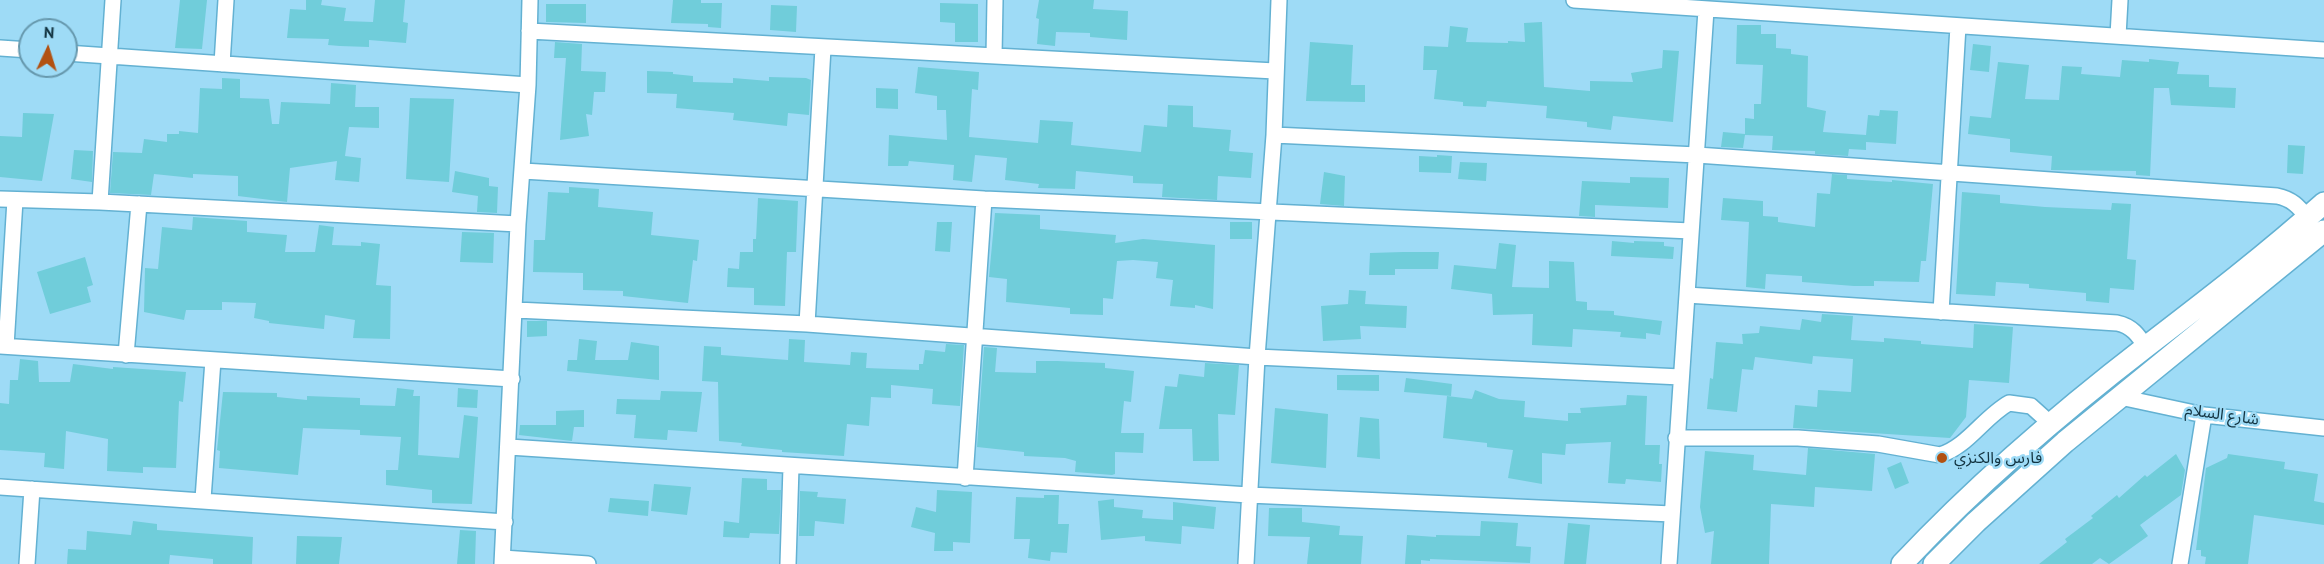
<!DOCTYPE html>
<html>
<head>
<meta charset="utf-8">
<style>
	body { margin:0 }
	#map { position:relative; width:2324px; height:564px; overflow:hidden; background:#9edbf6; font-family:"PT Sans",sans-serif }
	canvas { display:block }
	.north { position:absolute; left:18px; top:18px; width:60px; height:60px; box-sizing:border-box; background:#9edbf6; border:2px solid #6698ad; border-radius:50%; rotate:4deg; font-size:16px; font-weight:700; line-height:24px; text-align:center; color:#123340 }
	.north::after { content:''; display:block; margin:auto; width:21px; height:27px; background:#b25111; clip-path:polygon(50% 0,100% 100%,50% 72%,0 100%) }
</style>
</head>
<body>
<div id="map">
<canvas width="2324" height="564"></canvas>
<div class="north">N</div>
</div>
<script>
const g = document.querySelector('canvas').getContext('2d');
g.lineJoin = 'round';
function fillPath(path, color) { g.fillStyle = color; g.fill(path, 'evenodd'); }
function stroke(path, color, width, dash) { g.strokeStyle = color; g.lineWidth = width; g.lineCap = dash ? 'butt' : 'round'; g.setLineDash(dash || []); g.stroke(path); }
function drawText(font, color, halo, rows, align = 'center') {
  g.font = font + ' "PT Sans","Noto Sans Arabic",sans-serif'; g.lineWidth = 5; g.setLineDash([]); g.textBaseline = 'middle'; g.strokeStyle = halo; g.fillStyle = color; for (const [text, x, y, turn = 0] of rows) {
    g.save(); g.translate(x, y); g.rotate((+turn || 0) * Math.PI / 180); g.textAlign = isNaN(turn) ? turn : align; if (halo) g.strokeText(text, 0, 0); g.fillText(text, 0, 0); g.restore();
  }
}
fillPath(new Path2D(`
	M180 0H207L202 49 175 48Z
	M306 0H322L321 5 346 8 344 21 373 22 375 0H405L403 22 408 23 406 43 369 40V47L340 46 328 45 329 39 287 38 290 9 306 10Z
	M673 0H701V3H722L721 28 708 27V24L671 23Z
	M1039 0H1094L1093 9 1128 11 1127 40 1090 37V33L1056 32 1055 46 1037 44 1039 19 1036 18Z
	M940 3 978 4V42H955V23L940 22Z
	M546 4H586V23L546 22Z
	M771 5 797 6 796 32 770 30Z
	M1542 22 1544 87 1590 91V81L1633 82 1631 73 1662 68 1663 50 1679 51 1673 122 1613 116 1611 130 1587 127V122L1546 118 1547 106 1487 101 1486 107 1463 106V102L1434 99 1437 70H1423L1424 46 1448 47 1450 26 1468 28 1466 42 1508 43V41L1525 42 1524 23Z
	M1737 25H1761V34H1776V48L1791 49V54L1808 56 1807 107 1826 111 1823 132 1866 135 1868 115 1879 116 1880 110 1898 111 1896 144 1866 142V150L1849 149 1848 156 1815 154V151L1772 150 1773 136 1745 135 1743 148 1721 147 1723 132 1745 134V118L1754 119V104H1761L1763 65 1736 64Z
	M555 42 582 44 581 71 606 72 605 92H594L592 115 586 114 589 136 560 140 566 58H554Z
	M1310 42 1353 45 1351 85H1365V102L1306 101Z
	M1973 44 1991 46 1989 72 1970 70Z
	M2149 59 2179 62 2177 74 2209 75V87L2236 88 2235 108 2171 105 2169 88H2154L2150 176 2136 175V171L2051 170 2052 156 2010 152V139L1968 134 1970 116 1991 118 1998 62 2029 65 2025 99 2059 100 2062 66 2082 67 2081 74 2120 77 2122 60 2149 62Z
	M918 67 979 72 978 90 972 89 969 137 1038 143 1040 120 1073 122 1071 145 1141 152 1144 125 1167 127 1168 105 1193 106V127L1231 130 1229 151 1253 153 1251 178 1218 176 1217 200 1162 197 1163 184 1133 183V176L1076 171 1075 189 1038 188 1039 184 1005 180 1007 158 975 155 972 182 953 180 954 165 909 161 908 166H888L889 135 947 140 946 110H937V96L915 93Z
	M647 71 673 72V74L693 76V82L733 83V78L769 81V77L806 78 811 80 809 115 788 113 787 126 733 120 734 113 676 108 677 94 647 93Z
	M222 78 240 79V98L269 99 272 124H279L281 102 330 104 331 83 356 85 355 107H379V128L349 127 345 156 361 158 359 182 335 180 337 161 290 168 287 202 238 196V176L193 174V178L154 174 151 195 110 193 113 152 142 153 144 139 167 142V134H179V131L198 133 200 88 222 89Z
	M876 88 898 89V109L876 108Z
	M410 98 454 99 449 182 406 179Z
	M23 113 54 114 42 181 0 177V136L22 137Z
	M2288 145 2305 146 2303 174 2287 173Z
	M74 150 93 151 92 182 71 179Z
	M1437 155 1452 156 1451 173 1419 172V156L1437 157Z
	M1460 162 1487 163 1486 181 1458 179Z
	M455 171 489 178V186L498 187 497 213 477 212 478 196 452 192Z
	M1324 172 1345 176 1344 206 1320 204Z
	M1832 174 1847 175V179L1892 182V180L1933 184 1926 261H1921L1919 282 1874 281V286H1854L1802 282V276L1766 274 1765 289 1746 287 1749 222 1721 220 1723 198 1763 201V216L1778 217V222L1815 227 1817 193 1830 194Z
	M1630 177 1669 178 1668 208 1595 205V217L1579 216 1582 181 1630 183Z
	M569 187 599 189 598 207 653 212 651 235 699 240 697 261 693 260 688 303 623 296V291L583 290V273L533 272 534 240H545L548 192 569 193Z
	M1962 192 2000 195V203L2045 207 2111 210 2112 203 2131 204 2127 259 2136 260 2134 290 2110 288 2109 303 2086 301V293L2029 288V284L1996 282 1995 296 1956 294Z
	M758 198 798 201 796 252H787L785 306 754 305V288L727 287 728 268 739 269 740 252H753V239H756Z
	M995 213 1040 215V229L1116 235 1115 243 1143 239 1215 245 1213 309 1195 305V308L1170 306 1173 280 1156 278 1158 262 1133 260 1117 261 1113 299 1103 298V315L1070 314V308L1006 302 1007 279 989 277Z
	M193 217 247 221V232L287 235 285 252H315L319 225 334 227 332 245 361 246V242L380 244 376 285 391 286 390 339 353 338 355 320 325 315 324 329 269 323V321L254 318 256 303 222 302V310H186L184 320 144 312 145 268 158 269 162 227 192 230Z
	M937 222H952L950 252 935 251Z
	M1230 222H1252V239H1230Z
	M462 232 494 233 493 263 460 262Z
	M1612 241 1634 243V241L1664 242V246L1674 247 1673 259 1611 256Z
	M1499 243 1516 245 1512 287 1549 288V261L1574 262 1576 301 1587 302V310L1614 311V315L1662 321 1660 335 1646 333V339L1620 337 1621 332 1573 329 1572 347 1532 345 1533 314 1493 315 1492 294 1451 289 1454 265 1496 269Z
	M1403 252H1439L1438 269H1395V275H1369L1370 253Z
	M85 257 93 285 87 287 91 302 50 314 37 272Z
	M1349 290 1366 291 1365 304 1407 306 1406 328 1360 326 1361 339 1323 341 1321 306 1348 304Z
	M1822 314 1853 316 1851 340 1884 342V338L1921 341V344L1973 348 1974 324 2013 327 2009 383 1969 380 1966 417 1950 438 1793 428 1795 405 1817 407 1818 390 1851 392 1853 359 1813 356 1812 364 1755 357 1753 370 1742 369 1737 412 1707 409 1710 378 1713 379 1716 342 1743 344 1742 334 1759 333 1760 326 1800 330 1802 319 1821 322Z
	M527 321H547V336L527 337Z
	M579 339 597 341 595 360H628L631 342 659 346V380L567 371 568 360H577Z
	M789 339 805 340 804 362 850 365 851 352 867 353 866 368 919 370V364H923L925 350 945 352 946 344 964 345 960 406 932 404 933 389 891 385V398L871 397 869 426 847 424 844 456 782 452V450L741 446 742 443 719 441 718 382 702 381 704 346 721 347V355L788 360Z
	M984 347 997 348 995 372 1036 373V361H1057L1105 363V368L1134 371 1131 402 1124 401 1121 433H1144L1143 453 1115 452V474L1112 475 1075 472 1076 461 1065 458 1024 456V452L977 447Z
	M20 359 38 361 39 382H70L73 364 113 369V367L186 372 183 402 179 401 176 468 143 467V473L107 471 108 439 66 431 64 469 44 467 45 453 0 450V403L9 404 10 380H18Z
	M1205 363 1239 365 1235 415 1218 414 1219 461H1193L1192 429H1159L1165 386 1177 387 1179 374 1204 377Z
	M1337 375H1379V391L1337 390Z
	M1406 378 1452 384 1451 396 1404 392Z
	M397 388 414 390 413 396H420L418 455 459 458 464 415 478 417 472 504 432 503V490L386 485V470H398L401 437 360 435V430L303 428 298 475 219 468 220 451 217 450 223 392 277 393V397L307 400V396L360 398V405L395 406Z
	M458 388 478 390 477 408 457 407Z
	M1475 390 1499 399 1525 401 1524 417 1568 421V413H1581L1580 408 1626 405 1627 395 1647 396 1645 445H1660L1659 464H1662L1661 482 1626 479 1625 484 1608 483 1611 442 1566 444 1565 455 1542 453V484L1508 478 1513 450 1487 447V443L1443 438 1447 396 1472 399Z
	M661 391 702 392 697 432 668 430 667 440 634 438 636 415 616 414 617 399 660 400Z
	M1275 408 1328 414 1326 468 1271 463Z
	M584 410V427H574L572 441 519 435 520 425H556V411Z
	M1360 417 1379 419 1380 459 1357 457Z
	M1808 448 1875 454 1872 491 1815 487 1814 507 1771 504 1769 564H1711L1714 531 1705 533 1700 507 1705 451 1754 455 1753 470 1806 475Z
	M2176 454 2185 470 2181 495 2140 525 2148 536 2109 564 2100 558 2092 564H2039L2067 542 2065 539 2093 518 2091 516 2117 495 2119 498 2145 475 2147 477Z
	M2228 454 2285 462 2284 469 2318 474 2314 501 2324 503V525L2254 515 2248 564H2205L2206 557 2201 556V550H2196L2206 468 2227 458Z
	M1901 462 1909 483 1895 489 1887 468Z
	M742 478 767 479V490H781L779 534 750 533 749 538 723 537 724 521 739 523Z
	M654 484 691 487 687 515 651 511Z
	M937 490 972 492 970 543 953 542V551H934L935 533 911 527 916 507 936 512Z
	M800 491 818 492 817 497 846 499 844 524 815 521 814 536H799Z
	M1044 495H1059L1058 524H1069L1067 553 1051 552 1050 561 1028 558 1030 539H1014L1016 497 1044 498Z
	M610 498 649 501 648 516 608 512Z
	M1114 499V507L1143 510 1142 518 1173 520V502L1216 507 1214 529 1182 526 1181 544 1145 541V536L1101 540 1098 501Z
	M1269 508H1302V522L1340 526 1339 535 1363 536 1361 564H1307L1310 537 1268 536Z
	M133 521 157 524V530L253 537 252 564H213V559L170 555 169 564H67L68 549 86 550 87 531 131 535Z
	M1481 521 1518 523 1516 546 1531 547 1530 563 1430 559V561L1421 560V564H1405L1407 535 1436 537V535L1480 536Z
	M1568 523 1590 525 1586 564H1564Z
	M460 530 476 531 475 564H457Z
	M297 536 342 537 339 564H296Z`), '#70cdda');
const minor = new Path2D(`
	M1574 0 2324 50
	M529 31 1275 71
	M2118 36 2120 0
	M0 48 30 50
	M66 53 528 85
	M994 56 995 0
	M222 64 226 0
	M1274 135 1697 155 2277 196C2292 199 2298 206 2308 218
	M523 171 984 199 1691 231
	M0 199 100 202 518 224
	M100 202 113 0
	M1687 295 2117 323C2132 326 2138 335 2146 347
	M516 310 807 324 1257 357 1681 377
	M1941 312 1958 26
	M807 324 823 48
	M0 346 512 379
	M6 346 15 200
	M126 355 139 204
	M2120 397 2204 415 2324 428
	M1676 438H1798L1878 444 1940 455C1967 447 1984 417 2009 403L2031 406 2051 424
	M509 447 1249 495 1672 514
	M965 478 984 199
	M0 487 505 522
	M203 499 213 360
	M503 558 588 564
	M27 564 32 489
	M502 564 518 224 528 85 530 0
	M788 564 791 467
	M1246 564 1257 357 1274 135 1279 0
	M1669 564 1706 10
	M2180 564 2204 415`);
const secondary = new Path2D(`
	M1902 564C1977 484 2060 413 2147 346 2207 300 2267 254 2324 203
	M1934 564 1976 522 2065 442 2324 231`);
stroke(minor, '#63b1d2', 18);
stroke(secondary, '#63b1d2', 24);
stroke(minor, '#fff', 15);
stroke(secondary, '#fff', 21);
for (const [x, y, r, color] of [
	[1942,458,6,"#b25111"]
]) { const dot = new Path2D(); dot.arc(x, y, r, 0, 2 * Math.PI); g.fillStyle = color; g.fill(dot); stroke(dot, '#9edbf6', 2); }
drawText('16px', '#123340', '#9edbf6', [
	["شارع السلام",2222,415,8]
]);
drawText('16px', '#123340', '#9edbf6', [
	["فارس والكنزي",1954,458]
], 'left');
</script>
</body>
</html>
